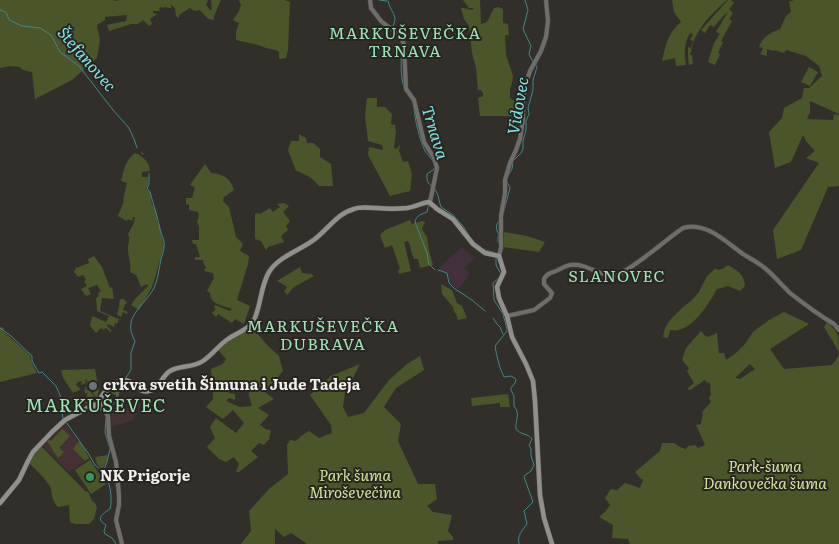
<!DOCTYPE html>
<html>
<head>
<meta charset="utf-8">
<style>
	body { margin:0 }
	canvas { display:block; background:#322f2a }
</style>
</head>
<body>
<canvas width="839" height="544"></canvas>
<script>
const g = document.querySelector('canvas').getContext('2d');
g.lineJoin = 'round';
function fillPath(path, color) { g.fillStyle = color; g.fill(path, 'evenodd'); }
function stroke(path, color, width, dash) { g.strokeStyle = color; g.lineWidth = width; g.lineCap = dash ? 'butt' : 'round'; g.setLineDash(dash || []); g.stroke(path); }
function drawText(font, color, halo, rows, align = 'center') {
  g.font = font + ' Literata,serif'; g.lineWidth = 4; g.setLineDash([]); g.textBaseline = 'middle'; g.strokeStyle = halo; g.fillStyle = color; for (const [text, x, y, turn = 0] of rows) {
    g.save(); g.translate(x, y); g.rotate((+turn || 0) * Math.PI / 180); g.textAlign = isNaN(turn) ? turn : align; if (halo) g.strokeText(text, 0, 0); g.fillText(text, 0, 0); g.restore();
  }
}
fillPath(new Path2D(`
	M462 247 474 258 464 268 470 274 458 289 450 283 448 273 442 272 439 268Z`), '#42313c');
fillPath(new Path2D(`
	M138 407 133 421 111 427 110 416 114 410Z
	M65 424 90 458 69 472 43 446Z`), '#453133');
fillPath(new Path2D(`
	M0 0H114V1L120 0H208L206 5 210 10H212L211 0H221L214 16V20L208 19 200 10 194 11 190 8 179 15V17L178 18 176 16 175 8 171 5V8H169L165 7 164 8 161 7 159 8 160 11H153V13L157 14 150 19 152 24 149 26 143 20 142 22H140L138 24H131L109 31 107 25 126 21 127 15 105 17V20L97 25 100 40 97 58 72 80 35 99 32 72 23 70 20 67 10 66 0 68Z
	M239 0H285L290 2 288 50 286 58 279 59V52L275 50 266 48 258 45 236 40V32L239 23 233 20 239 11 241 5Z
	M463 0H480L481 24 487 22 494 8 499 7 503 9V23L508 24 509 35H505L506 55 513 76 512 83 510 89V98L514 101 522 102V116H480L478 98 483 96V93L480 89 478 91 476 68 472 53 469 26 464 19 461 8H464L472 10 474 8H469Z
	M672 0H727C711 14 693 32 691 53L689 54 692 55 693 64 689 65 688 57V47L691 48 693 41 690 40 693 35 690 33C684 43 684 54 686 65L676 66 675 58 662 61C666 45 667 34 681 22L674 12Z
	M728 0H731L734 3 729 9 733 13 729 19 732 21 721 41 723 42 718 53 720 54 715 65 708 62 714 43 720 34 716 32 728 12 723 16 714 27 710 25 705 33 701 30Z
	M794 0H839V114L810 101V112L807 119 833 120 834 114 839 115V186L828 187 801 250 777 259 773 230 819 163 806 158 815 151 806 141 803 135 791 162 775 168 769 132 782 118 784 108 802 98 804 88H809L822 76 819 66 806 56 786 50 784 53 775 50 774 51 767 49V56L760 54 763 48 759 47C763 36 770 33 780 29L786 16 791 12 789 2Z
	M809 67 818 72 810 86 801 82Z
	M367 98H377V107H385L392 114 391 124 395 125 396 131 394 148 396 149 400 145 399 151 403 162 408 161 412 174 410 191 390 196 368 155 369 147 383 150 382 145 368 141 365 116Z
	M299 134 306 138 307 143H313L320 149V157L331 164 333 186H319C313 178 306 174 296 171L288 150 291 141H299Z
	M135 153C142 155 150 163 150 171L142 172V177H148V184L146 189 150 192 152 204 157 213V221L160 227 164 247 152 287 139 310 131 305 135 299 148 286 147 284 141 287 136 275 130 272C132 263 127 255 128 246 129 241 130 239 128 234L134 223 135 217H133L132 221 128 219 127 221 118 216 124 201 123 200 127 183 121 181C124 170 125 161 135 153Z
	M205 164 211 173C224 174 230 178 234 190L224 197 223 201 229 207 236 237 243 244 240 251 249 256 248 264 237 300 250 306 244 324 235 319 232 323 218 314 216 317 212 313 216 309 214 308 215 305 230 311 232 309C223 305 210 305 210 293L207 291 214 278 213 273 204 271 206 267 204 265 203 260H195V257H200L196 244H193L192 240H199V227L197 221C199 218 199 215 198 212L189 210V205L186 204V198H192L195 187 190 185Z
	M284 203 289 206 283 212 290 221 286 226 288 230 281 236 284 242 268 247 266 250 261 241 255 239V214L258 213 260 214 270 208 273 212 280 207 277 204Z
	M410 220 412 224 422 221 425 222 422 229 427 237 429 251 433 265 420 268 418 259H414C411 253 411 246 408 241L404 242 411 271 399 274 398 270 400 269 392 245 385 248 380 235 385 230Z
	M504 232 527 236 545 242 539 252 503 247Z
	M94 256 102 267 110 288 112 287 114 299 102 298 100 311 119 319 117 324 115 323 114 327 108 324 107 326 112 331 110 332 106 328 103 330 101 328 96 333 90 326 92 316 106 322 109 316 97 311 96 298 99 296 98 293 101 291 97 285 88 288 91 294 86 296 81 289 87 286 84 281 86 280 83 275 78 277 74 272 76 268 89 263 88 259Z
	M728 265C737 271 744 273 745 286L740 291 728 286 717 289C710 302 694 328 678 330 676 331 673 330 670 330L668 338 663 337 665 328 670 320 683 307 691 301 699 292 707 276 716 268 717 270 722 269Z
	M300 267 302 273 312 274 314 276 294 287 289 293 287 295 284 291 287 288 286 286 277 281Z
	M441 284 452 290 457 303 462 306 467 318 458 320 456 314 454 312 453 307 442 294Z
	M120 299H124V300L127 302 126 304H125L123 310 128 312 127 314 123 312 121 317 117 315 119 307Z
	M784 312 809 324 770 349 784 369 832 365 836 360 839 354V544H630L628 539 612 538 613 525 599 517 605 512 610 505 605 498 611 489 617 490 625 483 640 488 643 480 640 478 635 472 660 451 662 443H674L680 447 686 449 688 446 695 445 698 448 705 445 696 425 701 424V422L703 415 702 412 711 402 709 398 711 394C710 390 711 387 710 383L706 382 705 380 690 390 687 389 694 383 687 371 689 368 682 360 686 348 701 331 704 335 708 337 717 333 719 353H724L726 360 736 353 745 344 753 332 769 320ZM750 364 755 369 740 379 736 378V377Z
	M827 322C839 333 839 335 839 352L824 327Z
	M253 326 257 333 268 346 279 356 283 371 265 392 274 399 258 408 269 415 260 425 267 430 269 429 271 432 269 437 270 438 264 445 259 443 251 451 258 457 239 472H236L239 464 234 457 226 462 219 459 207 447 215 438 210 427 216 418 236 433 244 423 233 410 223 419 206 407 213 399V390L211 369 223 364 226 359 218 350 228 341ZM230 380 244 382 249 385V396L252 406 240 407 226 401 229 398 235 400V394L229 393Z
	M0 327 4 328 3 331 30 355 31 361 37 373 0 382Z
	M420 356 424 370 396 388 384 407 401 424 398 441 418 484H435L437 499 427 506 433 512 452 515 448 531 453 537V540L438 541V544H306V543L291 533 284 537 275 529V544H241L251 531 249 511 269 489 288 474 287 445 290 440 296 441 301 436 309 431 319 438 332 433 331 425 310 395 331 376 360 364 345 393 343 407 348 417 364 413 389 380 407 364Z
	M95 369 99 390 97 399 91 390 96 387 95 383 88 386 86 384 88 383 86 379 85 380 86 383 81 385 82 383 81 381 78 382 76 385 78 387 81 389 76 392 75 391 73 393 63 378 61 370Z
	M126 381 123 387 125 390 120 391 119 396 112 394 110 397 107 394 111 390H113L117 384Z
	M86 386 87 388 86 389 90 391 95 397 93 396 92 397 94 399 96 398 97 399 95 401H93L94 402 90 405 85 403 84 401 85 397H87V395L88 392 86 394 84 391Z
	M508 394 510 407H500V403L472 406 471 398Z
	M62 429 70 436 59 448 64 452 58 458 47 441 49 440 51 441Z
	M79 441 84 447 89 458 85 461 73 449Z
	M41 446 86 492 88 491 92 501 95 503 97 507 94 519 89 524H75L70 522 69 505 58 507C49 498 54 491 49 485 44 477 36 470 29 463L33 455Z
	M108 455 107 461 102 470 97 464 95 457Z
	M90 460 106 484 91 494 75 470Z`), '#4a5529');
stroke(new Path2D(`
	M379 0 387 1
	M525 0 528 10 523 29 531 46 529 54 533 62
	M388 1C389 8 394 12 395 18 395 23 392 27 392 32L398 37
	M0 10 6 12 9 20 22 26 40 28 51 35 60 52 79 66 113 110 129 128 134 139 137 148
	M402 45C401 58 399 85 408 94
	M414 106C414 118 420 141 425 151 427 154 430 157 433 161
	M142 153 143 154
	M435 167 433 170 427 174C426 186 432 184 436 191 439 196 439 202 441 207L453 215 463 226 470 237
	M507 178 512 169 513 161 521 153 523 149V141L526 130V121L529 114 528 108 533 90V80L537 67 536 65
	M429 203 427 212C422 214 416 215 415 222L427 253 429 264 435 270
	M502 218 510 188 507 182
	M473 242 485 250 496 253
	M498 242V237L499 235C496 229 495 226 499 221
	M496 259V265L501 274
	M438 270 447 273 449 283 455 289 472 300 485 311
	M499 278 493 283 494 300 503 314 507 329V331L495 346C497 357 499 367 504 377L511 376 516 379 515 383 511 388V390L514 396V406C521 415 515 419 516 429 520 435 528 433 532 439L529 445 531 449V456L534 465 531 471 525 475 524 477 533 502 524 511 527 524C522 531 517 535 519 544
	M493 318 497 324 500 327 503 334
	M0 328 11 336 32 356V361L39 373 42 372 56 386 60 395 63 419
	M125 379 131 370V353L135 341C121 317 144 307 154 288 158 279 159 269 161 259 162 255 164 251 164 248 165 243 163 237 161 233 158 219 154 206 150 192L147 188 149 184V174
	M108 413 117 398V389L121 383
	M106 417 105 432 110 449 107 462 103 472C110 481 113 498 110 509 107 511 98 516 101 521 102 523 105 524 106 525L104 531 105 534 112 538 116 544
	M66 422 88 453 95 465 102 471`), '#418687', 1);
const tertiary = new Path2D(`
	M370 0 371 8 381 21 387 26 397 32 402 39 404 45 406 89 414 100 424 142 434 158 437 168 430 202
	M499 256 501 248V216L505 193V180L510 163 516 150 520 139 523 119V98L527 80 530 71 541 51 546 37 548 21 546 0
	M507 316 534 310 550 298 552 293 544 284V279C547 273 551 273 556 271 561 269 566 265 571 265 586 263 598 275 612 276 625 276 669 237 683 228 706 221 726 242 743 254 751 259 759 263 766 269 774 276 782 285 790 293 804 304 819 315 834 324L839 330
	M102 407 108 416 109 436 116 462 119 495V505L116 520 122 544`);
const secondary = new Path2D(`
	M88 409H97L102 407C99 402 100 398 104 393 135 361 132 399 152 390 160 387 162 376 170 371 180 365 193 368 203 361 212 355 219 345 228 339 236 333 248 330 253 322 261 308 260 287 269 272 279 256 301 250 315 239 328 229 338 213 354 209 361 206 369 208 377 208 387 209 397 209 407 208 415 207 421 203 429 202L437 209 453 219 473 244 485 253 499 256 504 272 497 287 499 298 507 316 512 337 526 364 533 381 535 401 540 495 544 518 552 544
	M0 503 19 480 28 461 33 452 52 432 65 420 93 405 100 404`);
stroke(tertiary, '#4d4a45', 5);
stroke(secondary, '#4d4a45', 5.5);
stroke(tertiary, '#6f6d6b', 4);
stroke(secondary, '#92908c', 4.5);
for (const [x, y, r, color] of [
	[93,386,5,"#6b7280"],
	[90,477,5,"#2e9e5b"]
]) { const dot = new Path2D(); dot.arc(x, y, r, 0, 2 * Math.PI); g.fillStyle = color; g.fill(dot); stroke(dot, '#282521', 2); }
drawText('bold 15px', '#f1efec', '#282521', [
	["crkva svetih Šimuna i Jude Tadeja",103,386],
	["NK Prigorje",100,477]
], 'left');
drawText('italic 15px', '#d3e69b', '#282521', [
	["Park-šuma",765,468],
	["Dankovečka šuma",765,485],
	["Park šuma",355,477],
	["Miroševečina",355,494]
]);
g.letterSpacing = '1px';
drawText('16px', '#9ce6b6', '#282521', [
	["MARKUŠEVEČKA",405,34],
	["TRNAVA",405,52],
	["SLANOVEC",617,277],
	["MARKUŠEVEČKA",323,327],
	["DUBRAVA",323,345]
]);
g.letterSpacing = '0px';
drawText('italic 16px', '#7ae5e7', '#282521', [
	["Štefanovec",86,60,49],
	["Vidovec",519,106,-80],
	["Trnava",434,133,73]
]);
g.letterSpacing = '1px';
drawText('18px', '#9ce6b6', '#282521', [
	["MARKUŠEVEC",96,407]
]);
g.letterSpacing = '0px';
</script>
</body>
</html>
